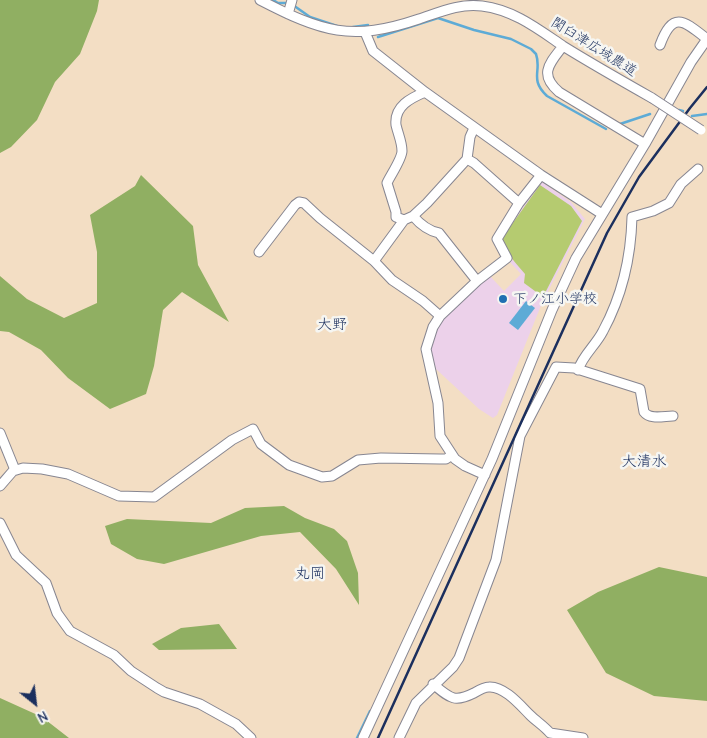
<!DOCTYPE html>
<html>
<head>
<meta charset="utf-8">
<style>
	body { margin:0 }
	#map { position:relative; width:707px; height:738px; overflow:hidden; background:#f3dec4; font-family:"Comic Neue",sans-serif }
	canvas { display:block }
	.north { position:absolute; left:10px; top:678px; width:50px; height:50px; -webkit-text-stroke:4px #f6f6f2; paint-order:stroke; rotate:151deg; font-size:14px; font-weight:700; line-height:20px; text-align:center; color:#1b2f5e }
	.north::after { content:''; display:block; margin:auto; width:18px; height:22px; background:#1b2f5e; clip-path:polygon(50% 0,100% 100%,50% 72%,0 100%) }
</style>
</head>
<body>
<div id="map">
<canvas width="707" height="738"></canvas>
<div class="north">N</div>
</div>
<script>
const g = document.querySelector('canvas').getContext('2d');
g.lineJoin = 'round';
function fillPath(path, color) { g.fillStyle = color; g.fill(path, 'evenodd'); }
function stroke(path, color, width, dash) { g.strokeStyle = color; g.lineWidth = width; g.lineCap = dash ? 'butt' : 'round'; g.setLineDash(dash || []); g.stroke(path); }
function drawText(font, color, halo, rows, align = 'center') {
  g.font = font + ' "Comic Neue","Klee One",sans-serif'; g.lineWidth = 5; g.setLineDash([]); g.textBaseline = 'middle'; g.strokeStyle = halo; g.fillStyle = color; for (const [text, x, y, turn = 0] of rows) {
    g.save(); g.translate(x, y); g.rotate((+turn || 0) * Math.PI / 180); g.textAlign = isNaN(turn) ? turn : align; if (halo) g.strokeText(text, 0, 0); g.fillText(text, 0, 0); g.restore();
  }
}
fillPath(new Path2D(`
	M539 180 571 202 585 219 542 303 497 415 493 418 479 409 436 369 429 347 434 332 447 312 489 275 504 291 521 274 508 260 500 238Z`), '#ecd1ea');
fillPath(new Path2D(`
	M540 185 571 206 582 221 543 297 524 283 525 274C517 264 504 252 502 238Z`), '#b5cb70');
fillPath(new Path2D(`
	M0 0H99L97 11 80 54 55 82 37 120 11 147 0 153Z
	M141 175 193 226 198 265 229 322 182 292 163 310 154 366 146 394 110 409 68 378 41 350 9 332 0 331V276L27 299 64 318 97 303V252L90 215 135 186Z
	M284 506 305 518 334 529 347 541 358 573 359 605 336 569 300 532 261 536 164 564 137 559 111 544 105 526 127 519 211 523 245 508Z
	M659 567 707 577V701L654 696 606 673 567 610 598 592Z
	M219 624 237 649 159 650 152 644 181 628Z
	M0 698 42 717 69 738H0Z`), '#90af62');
fillPath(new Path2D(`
	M526 301 535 308 518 330 509 323Z`), '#5dabd6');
stroke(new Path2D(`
	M273 0 278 3H288
	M293 5 310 17 337 26
	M353 27 368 25
	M378 37 438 18 474 30 511 39 531 49 536 54C542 71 529 79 547 96L606 129
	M679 110 683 111
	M692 116 707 114
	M620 124 650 114
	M357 738 370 711`), '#5dabd6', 2.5);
const minor = new Path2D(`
	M260 0C322 32 351 42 419 19 440 12 460 3 482 6 514 10 538 29 563 46 592 64 622 81 652 98
	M288 14 292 0
	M365 32 373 51 425 92 541 175 602 214
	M660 45C673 10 684 21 707 39
	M563 46C550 63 538 74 559 92L645 144
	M467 159 474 163 519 203
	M413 216C419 223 429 231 439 233L477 281
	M404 220 396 217V212L387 183C390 176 402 159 402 151 402 142 398 134 396 125 394 106 411 98 425 92
	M259 252 295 205 299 202 304 203 320 218 374 261 392 280 423 301 440 316
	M374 261 404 220 413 216 427 203 467 159 470 137 474 128
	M578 370C583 355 596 345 603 331 622 296 631 257 632 217L653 211 669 203 681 184 698 169
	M0 433 15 470
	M485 475 465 466 455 459 440 436 438 403 426 349 433 327 440 316 477 281 507 258 497 239 519 203 541 175
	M0 486 13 471 23 468 42 469 68 474 119 496 154 497 232 440 253 429 261 444 289 465 322 477 332 476 358 460 381 458 440 459H446L452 455
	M0 523 16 555 46 583 57 613 70 631 114 655 131 671 157 688 164 692 200 704 236 724 251 738
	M433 684C450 698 454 703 474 693 479 690 484 687 489 687 504 686 520 705 530 715 536 721 544 726 550 733L583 738
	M363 738 492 459 552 310 576 258 645 144 691 62 707 39
	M399 738 416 703 453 667 459 658 496 560 520 436 556 367 574 368 640 389 644 412C650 420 664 416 673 416`);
stroke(minor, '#878691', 11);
stroke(minor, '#fff', 9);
stroke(new Path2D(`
	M378 738 607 233 639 177 690 108 707 87`), '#1b2f5e', 2.5);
const minorBridge = new Path2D(`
	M652 98 701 130`);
stroke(minorBridge, '#878691', 11, []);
stroke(minorBridge, '#fff', 9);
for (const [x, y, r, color] of [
	[503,299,5,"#1f6fb2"]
]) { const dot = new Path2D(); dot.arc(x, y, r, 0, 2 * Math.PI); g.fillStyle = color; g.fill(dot); stroke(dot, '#f6f6f2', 2); }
drawText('14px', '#1b2f5e', '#f6f6f2', [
	["関臼津広域農道",594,47,32]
]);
drawText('14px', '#1b2f5e', '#f6f6f2', [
	["下ノ江小学校",513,299]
], 'left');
drawText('15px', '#1b2f5e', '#f6f6f2', [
	["大野",332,325],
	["大清水",644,462],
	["丸岡",310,574]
]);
</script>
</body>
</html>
